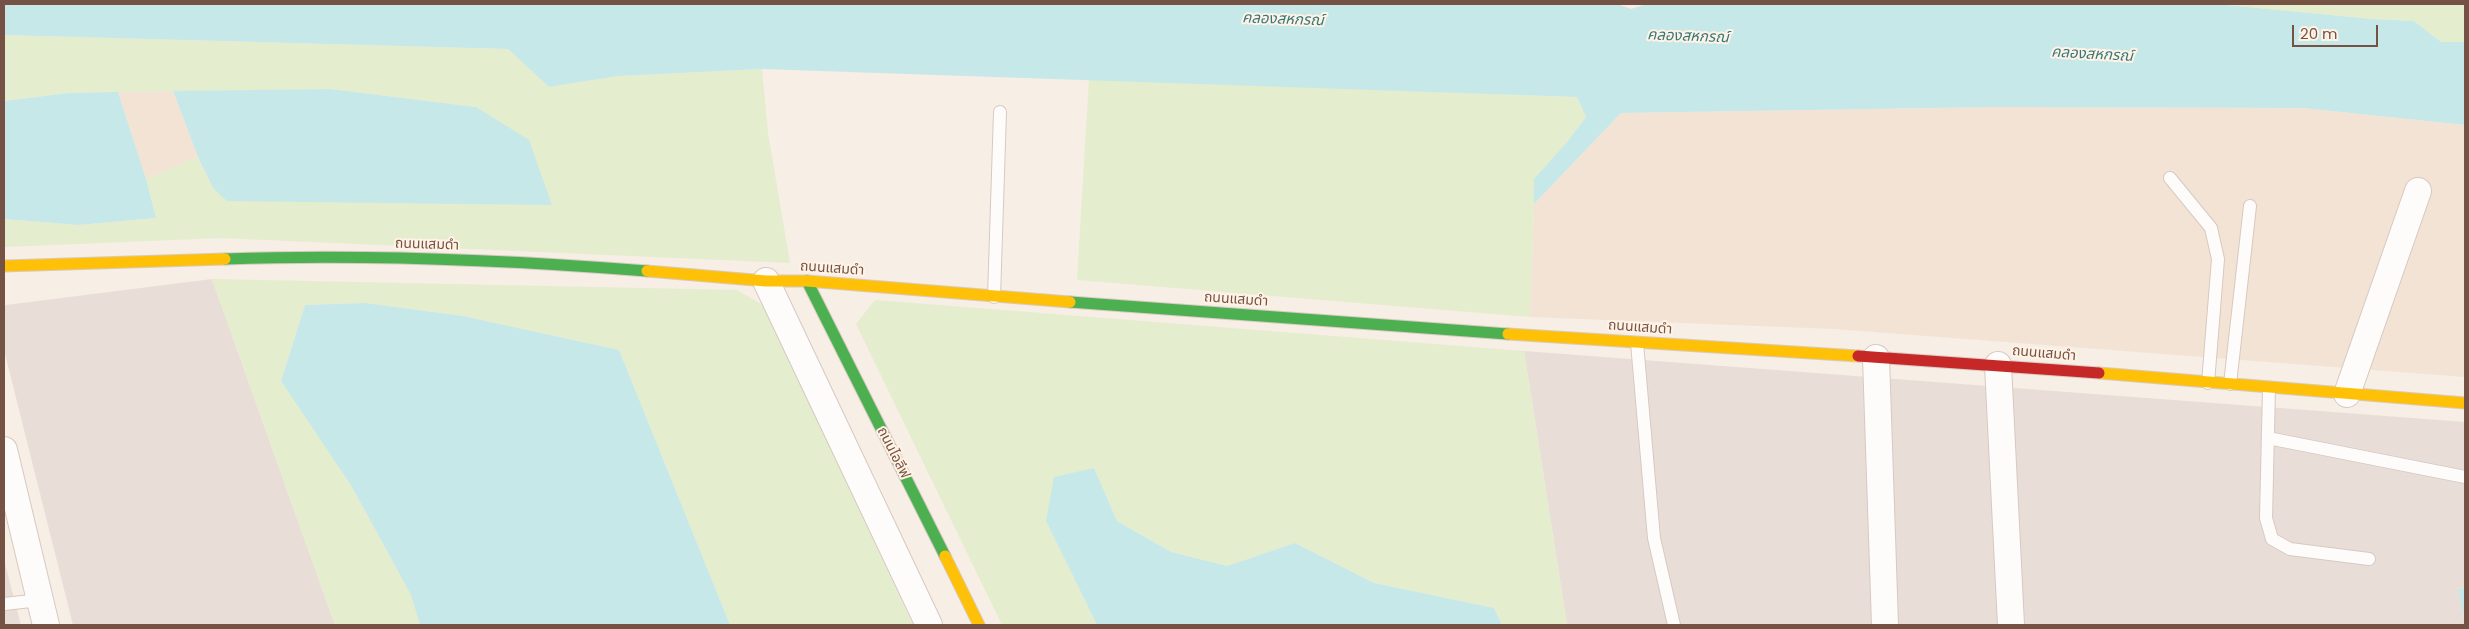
<!DOCTYPE html>
<html>
<head>
<meta charset="utf-8">
<style>
	body { margin:0 }
	#map { position:relative; width:2469px; height:629px; overflow:hidden; background:#f7eee5; font-family:Poppins,sans-serif }
	canvas { display:block }
	.frame { position:absolute; inset:0; border:5px solid #765244; pointer-events:none }
	.scale { position:absolute; left:2292px; top:25px; width:86px; height:22px; box-sizing:border-box; border:2px solid #765244; border-top:0; padding-left:6px; font-size:15px; line-height:18px; white-space:nowrap; color:#765244; -webkit-text-stroke:4px #fff3e6; paint-order:stroke }
</style>
</head>
<body>
<div id="map">
<canvas width="2469" height="629"></canvas>
<div class="frame"></div>
<div class="scale">20 m</div>
</div>
<script>
const g = document.querySelector('canvas').getContext('2d');
g.lineJoin = 'round';
function fillPath(path, color) { g.fillStyle = color; g.fill(path, 'evenodd'); }
function stroke(path, color, width, dash) { g.strokeStyle = color; g.lineWidth = width; g.lineCap = dash ? 'butt' : 'round'; g.setLineDash(dash || []); g.stroke(path); }
function drawText(font, color, halo, rows, align = 'center') {
  g.font = font + ' Poppins,"Noto Sans Thai",sans-serif'; g.lineWidth = 4; g.setLineDash([]); g.textBaseline = 'middle'; g.strokeStyle = halo; g.fillStyle = color; for (const [text, x, y, turn = 0] of rows) {
    g.save(); g.translate(x, y); g.rotate((+turn || 0) * Math.PI / 180); g.textAlign = isNaN(turn) ? turn : align; if (halo) g.strokeText(text, 0, 0); g.fillText(text, 0, 0); g.restore();
  }
}
fillPath(new Path2D(`
	M173 91 198 157 146 179 118 92Z
	M1993 107 2303 108 2465 125V377L1834 329 1530 317 1534 204 1621 113Z`), '#f3e3d4');
fillPath(new Path2D(`
	M212 279 335 625H73L4 350V307L6 305Z
	M1524 351 2465 422V588L2459 589 2465 625H1567Z
	M4 560 21 625H4Z`), '#e9ded7');
fillPath(new Path2D(`
	M2216 4H2465V42H2441L2414 21 2372 19Z
	M4 35 508 49 549 87 618 76 762 69 768 133 790 263 221 238 4 247V219L78 225 156 218 146 179 198 157 213 188 476 107 330 89 68 93 4 101Z
	M1089 79 1577 97 1586 117 1568 141 1535 179 1530 317 1077 280Z
	M212 279 737 290 764 306 913 625H730L619 350 463 316 365 303 305 305 281 381 352 487 411 595 420 625H335Z
	M875 300 1524 351 1567 625H1502L1494 608 1374 583 1295 543 1227 566 1171 552 1117 521 1094 468 1046 521 1097 625H1002L856 324Z`), '#e4edce');
fillPath(new Path2D(`
	M4 4H1617L1631 9 1647 4H2216L2372 19 2414 21 2441 42H2465V125L2303 108 1993 107 1621 113 1534 204V179L1568 141 1586 117 1577 97 762 69 618 76 549 87 508 49 4 35Z
	M330 89 476 107 529 140 552 205 227 201 213 188 198 157 173 91Z
	M118 92 146 179 156 218 78 225 4 219V101L68 93Z
	M365 303 463 316 619 350 730 625H420L411 595 352 487 281 381 305 305Z
	M1094 468 1117 521 1171 552 1227 566 1295 543 1374 583 1494 608 1502 625H1097L1046 521 1054 477Z
	M2465 588V622L2458 589Z`), '#c6e8e8');
const lane = new Path2D(`
	M2170 178 2211 228 2218 259 2208 383
	M994 297 1000 112
	M1637 343 1654 538 1674 625
	M2230 384 2250 206
	M2269 388 2266 518 2272 539 2290 549 2369 559
	M2268 438 2465 477
	M4 604 40 600`);
const street = new Path2D(`
	M766 281 929 625
	M1876 358 1885 625
	M1998 365 2011 625
	M2347 394 2418 191
	M4 450 46 625`);
const fast = new Path2D(`
	M225 259C365 254 507 260 647 271
	M807 281 945 556
	M1070 302 1508 334`);
const slow = new Path2D(`
	M4 266 225 259
	M647 271 766 281H807L1070 302
	M1508 334 1858 356
	M2099 373 2465 403
	M945 556 979 625`);
const jam = new Path2D(`
	M1858 356 2099 373`);
stroke(lane, '#d6c9c1', 14);
stroke(street, '#d6c9c1', 28);
stroke(fast, '#d7cac2', 13);
stroke(slow, '#d7cac2', 13);
stroke(jam, '#d7cac2', 13);
stroke(lane, '#fefcfb', 12);
stroke(street, '#fefcfb', 26);
stroke(fast, '#4caf50', 11);
stroke(slow, '#ffc107', 11);
stroke(jam, '#c62828', 11);
drawText('14px', '#765244', '#fff3e6', [
	["ถนนแสมดำ",427,245,2],
	["ถนนแสมดำ",832,269,4],
	["ถนนแสมดำ",1236,300,4],
	["ถนนแสมดำ",1640,328,4],
	["ถนนแสมดำ",2044,354,5],
	["ถนนไอลีฟ",893,453,63]
]);
drawText('italic 15px', '#37787d', '#fff3e6', [
	["คลองสหกรณ์",1283,20,2],
	["คลองสหกรณ์",1688,37,2],
	["คลองสหกรณ์",2092,55,3]
]);
</script>
</body>
</html>
